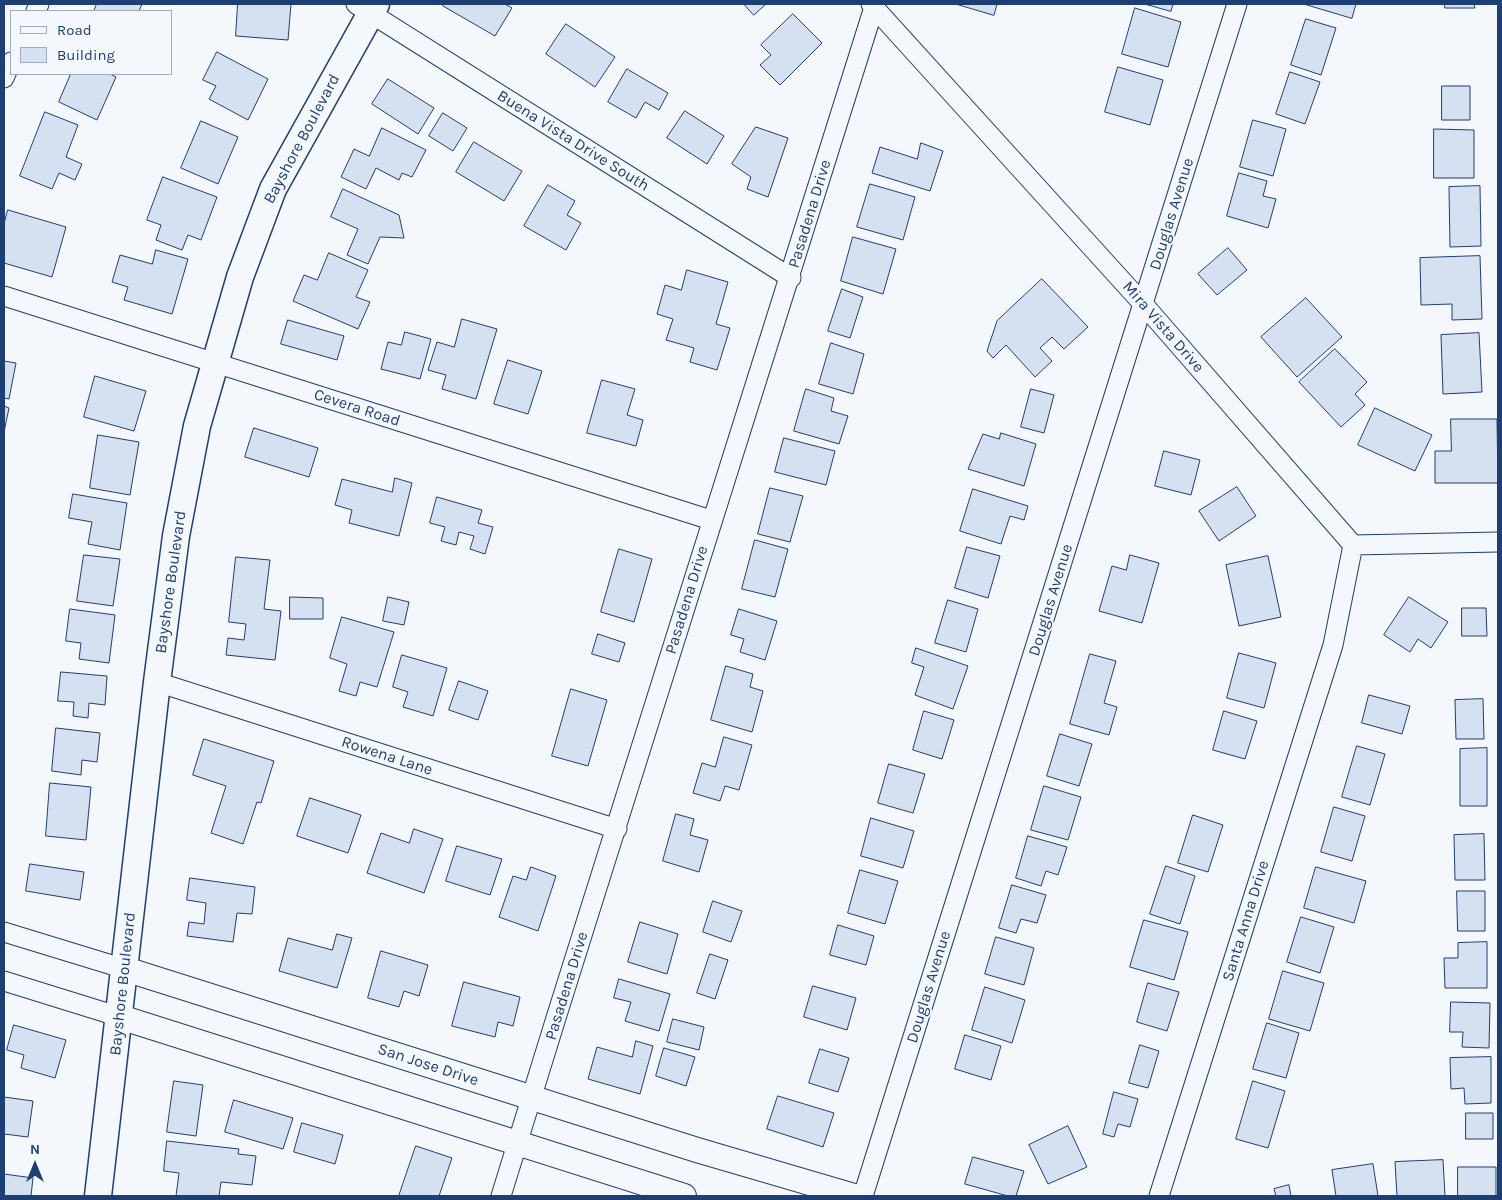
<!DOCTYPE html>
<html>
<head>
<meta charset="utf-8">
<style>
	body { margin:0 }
	#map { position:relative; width:1502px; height:1200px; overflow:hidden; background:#f4f7fb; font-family:Karla,sans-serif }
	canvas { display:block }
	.frame { position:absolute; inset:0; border:5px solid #1d3f73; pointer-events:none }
	.legend { position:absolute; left:10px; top:10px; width:162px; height:65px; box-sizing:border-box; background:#f4f7fb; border:1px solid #9eadc5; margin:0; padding:6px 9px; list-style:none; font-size:15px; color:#1d3f73 }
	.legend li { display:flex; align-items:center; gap:10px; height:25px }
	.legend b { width:25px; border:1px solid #9eadc5 }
	.north { position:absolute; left:10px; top:1140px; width:50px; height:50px; -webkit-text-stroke:4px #f4f7fb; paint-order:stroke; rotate:0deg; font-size:14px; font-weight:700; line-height:20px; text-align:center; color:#1d3f73 }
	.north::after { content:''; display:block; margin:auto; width:18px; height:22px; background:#1d3f73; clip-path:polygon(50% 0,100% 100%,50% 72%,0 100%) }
</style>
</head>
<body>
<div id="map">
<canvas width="1502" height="1200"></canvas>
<div class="frame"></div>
<ul class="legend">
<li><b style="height:6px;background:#f4f7fb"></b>Road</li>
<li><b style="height:14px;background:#d5e0f0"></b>Building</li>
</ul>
<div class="north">N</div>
</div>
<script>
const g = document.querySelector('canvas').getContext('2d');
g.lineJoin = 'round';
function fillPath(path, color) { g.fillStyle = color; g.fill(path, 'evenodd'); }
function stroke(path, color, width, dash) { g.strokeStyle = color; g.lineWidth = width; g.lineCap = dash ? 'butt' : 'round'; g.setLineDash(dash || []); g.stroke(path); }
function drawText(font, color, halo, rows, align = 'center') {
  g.font = font + ' Karla,sans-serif'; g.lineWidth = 4; g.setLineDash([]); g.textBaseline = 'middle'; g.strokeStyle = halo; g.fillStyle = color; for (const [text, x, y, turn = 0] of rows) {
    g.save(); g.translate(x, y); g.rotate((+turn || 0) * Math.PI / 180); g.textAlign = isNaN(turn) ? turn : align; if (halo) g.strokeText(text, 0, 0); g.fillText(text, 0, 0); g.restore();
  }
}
const building = new Path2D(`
	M97 4H142L139 11H94Z
	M238 4H291L288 40 236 36Z
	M444 4H505L512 8 495 36 443 6Z
	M744 4H766L754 15Z
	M956 4H997L994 15Z
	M1145 4H1173L1171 11Z
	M1304 4H1356L1352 18Z
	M1445 4H1474L1475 8H1445Z
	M1135 8 1181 22 1168 67 1122 54Z
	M793 14 822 43 780 85 760 65 771 55 761 45Z
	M1306 19 1336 28 1321 75 1291 65Z
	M566 24 615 57 595 87 546 54Z
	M217 52 268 79 248 120 209 99 216 86 203 80Z
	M1118 67 1163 80 1150 125 1105 112Z
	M627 69 668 93 659 110 645 102 636 118 608 102Z
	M1290 72 1320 82 1305 124 1276 114Z
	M71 74H110L116 77 97 120 59 102Z
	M388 79 434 108 418 134 372 104Z
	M1442 86H1470V120H1442Z
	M685 111 724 136 707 164 667 138Z
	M45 112 78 125 66 157 82 164 75 180 59 173 52 189 20 176Z
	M443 113 467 128 453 151 429 136Z
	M1253 120 1286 129 1273 176 1240 167Z
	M201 121 238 137 218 184 181 168Z
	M756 127 788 138 768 197 747 189 751 177 732 164Z
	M382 128 426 150 412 177 402 173 399 180 376 168 366 189 341 177 354 149 369 156Z
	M1434 129 1474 130V178H1434Z
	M474 142 522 171 504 201 456 172Z
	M921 143 943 151 930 191 872 173 880 147 917 159Z
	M1239 173 1267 181 1263 196 1276 199 1268 228 1227 216Z
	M163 177 217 197 201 240 188 235 182 250 156 240 161 225 147 220Z
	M870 184 915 197 903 240 857 227Z
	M548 185 575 201 567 215 581 223 566 250 524 226Z
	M1480 186 1481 246 1450 247 1449 187Z
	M343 189 399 215 404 238 380 237 368 264 347 255 358 229 331 217Z
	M8 210 66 227 52 277 4 263V224Z
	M853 237 896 249 883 294 841 281Z
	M1228 248 1247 270 1217 295 1198 274Z
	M156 250 188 259 172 314 124 300 128 287 112 282 120 255 152 264Z
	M329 253 368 270 356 297 370 302 358 329 293 301 304 275 317 280Z
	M1480 256 1482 319 1452 320V304L1421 305 1420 258Z
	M687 270 728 282 716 324 730 328 717 370 690 362 694 348 666 340 673 319 657 314 665 285 681 290Z
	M1042 279 1088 327 1064 349 1052 337 1040 348 1052 361 1035 377 1006 345 993 358 987 351 997 321Z
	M842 289 863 297 850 338 828 331Z
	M1306 298 1342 337 1297 377 1261 337Z
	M462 319 497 329 476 399 442 389 446 375 428 370 437 342 454 347Z
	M288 320 344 336 337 360 281 344Z
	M405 332 431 339 420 379 381 369 388 342 401 345Z
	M1479 333 1482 392 1443 394 1441 335Z
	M831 343 864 354 853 394 819 384Z
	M1335 349 1367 382 1355 394 1365 405 1341 427 1299 382Z
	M508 360 542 371 528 414 494 404Z
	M4 361 16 363 9 399 4 398Z
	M95 376 146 391 134 431 84 417Z
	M602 380 635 389 627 415 643 420 636 446 587 433Z
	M806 389 834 398 831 411 848 416 839 444 794 431Z
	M1031 389 1054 395 1044 433 1021 427Z
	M4 406 9 408 4 432Z
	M1375 408 1432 435 1415 471 1358 445Z
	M1451 419H1497L1498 483H1435V451H1451Z
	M254 428 318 448 309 477 245 457Z
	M1001 433 1036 444 1024 486 968 469 983 434 999 439Z
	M98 435 139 442 130 495 90 488Z
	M784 438 835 451 826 485 775 472Z
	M1164 451 1200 460 1191 495 1155 486Z
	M395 478 412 483 399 536 349 523 352 510 335 505 342 479 392 492Z
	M1237 487 1256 516 1219 541 1199 511Z
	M770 488 803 496 790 542 758 534Z
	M973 489 1028 506 1024 520 1010 516 1001 544 960 531Z
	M73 494 127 503 120 550 88 544 92 522 69 518Z
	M437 497 482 510 478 523 493 527 485 554 470 549 474 536 459 532 456 545 441 541 445 527 430 523Z
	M755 540 788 549 775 597 742 589Z
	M967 547 1000 556 988 598 955 588Z
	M619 549 652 559 634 622 601 612Z
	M84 555 120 559 113 606 77 601Z
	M1130 555 1159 563 1142 623 1099 611 1112 566 1126 570Z
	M1268 556 1281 617 1239 626 1226 565Z
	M236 557 270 560 264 609 281 611 275 660 226 655 228 638 244 640 246 624 229 622Z
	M290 597 323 598V619H290Z
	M388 597 409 602 404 625 383 621Z
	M1409 597 1448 622 1431 648 1418 639 1410 652 1384 635Z
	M948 600 978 609 966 652 935 643Z
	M1462 608H1486L1487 636H1462Z
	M70 609 115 615 109 663 79 659 81 643 66 641Z
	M739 609 777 621 765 660 740 652 744 639 731 635Z
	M342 617 394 632 377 687 360 682 356 696 339 691 347 664 330 658Z
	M598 634 625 643 619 662 592 654Z
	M916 648 968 666 953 709 915 695 924 667 912 663Z
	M1239 653 1276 663 1264 708 1227 698Z
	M1090 654 1116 661 1104 703 1117 707 1109 735 1070 724Z
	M402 655 447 668 433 716 403 707 408 692 393 687Z
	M726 666 753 674 750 687 763 691 752 732 711 720Z
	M61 672 107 676 105 705 89 703 88 718 73 716 74 702 58 701Z
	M459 681 488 691 478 720 449 710Z
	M571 689 607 700 588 766 552 756Z
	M1369 695 1410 706 1402 734 1362 723Z
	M1483 699 1484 739H1456L1455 700Z
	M924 711 954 720 942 759 913 750Z
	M1224 711 1257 721 1245 759 1213 750Z
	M56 728 100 733 97 762 82 760 81 775 52 771Z
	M1060 734 1092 744 1079 786 1047 776Z
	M724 737 752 745 739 790 725 786 720 801 693 793 702 763 715 767Z
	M204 739 274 761 261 803 257 802 243 844 211 833 226 786 193 775Z
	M1357 746 1385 754 1370 805 1342 797Z
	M1487 748V806H1460V749Z
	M889 764 925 774 913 813 878 803Z
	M50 783 91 787 86 840 46 836Z
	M1044 786 1081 797 1068 840 1031 830Z
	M310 798 361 815 348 853 297 836Z
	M1334 807 1365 816 1352 861 1321 852Z
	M676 814 694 819 690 835 708 840 699 872 663 861Z
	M1193 815 1223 825 1208 872 1178 863Z
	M871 818 914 831 903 868 861 856Z
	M414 829 443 839 424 893 367 873 381 833 409 843Z
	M1484 834 1485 880H1455L1454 835Z
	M1028 836 1067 847 1058 875 1046 871 1041 886 1016 878Z
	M457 846 502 859 490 895 446 881Z
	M30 864 84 872 80 900 26 891Z
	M1166 866 1195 876 1180 924 1150 914Z
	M531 867 556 876 538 931 499 917 513 876 526 880Z
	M1316 867 1366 881 1354 923 1304 908Z
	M860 870 898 881 885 924 848 913Z
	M190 878 255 887 252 914 237 913 233 942 187 936 189 922 204 924 206 903 187 900Z
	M1012 885 1046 895 1037 923 1021 919 1016 933 999 928Z
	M1457 891H1485V931H1458Z
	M713 901 742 911 731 942 703 932Z
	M1301 917 1334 927 1320 973 1287 962Z
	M1144 920 1188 932 1174 980 1130 967Z
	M640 922 678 934 667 974 628 962Z
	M838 925 874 936 866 965 830 955Z
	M337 934 352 938 337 988 279 971 288 938 332 950Z
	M996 937 1034 948 1024 985 985 974Z
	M1487 942V988H1445L1444 958H1458V943Z
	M381 951 428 965 419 996 404 991 399 1007 368 998Z
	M710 954 728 960 715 999 697 993Z
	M1283 971 1324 983 1310 1031 1269 1019Z
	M619 979 670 994 659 1031 625 1021 631 1002 614 998Z
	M464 982 520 997 513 1026 498 1022 495 1037 452 1026Z
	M1148 983 1179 992 1167 1031 1137 1022Z
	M813 986 856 998 847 1030 804 1017Z
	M985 987 1025 1000 1012 1043 972 1030Z
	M1451 1002 1490 1003 1489 1048 1462 1047 1463 1032H1450Z
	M673 1019 704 1027 699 1050 667 1042Z
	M1267 1023 1299 1033 1286 1078 1253 1069Z
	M14 1025 66 1040 55 1078 21 1068 24 1055 7 1050Z
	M965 1035 1001 1046 991 1080 955 1069Z
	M636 1041 653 1046 640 1094 588 1079 597 1047 632 1057Z
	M1140 1045 1159 1051 1148 1088 1129 1083Z
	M664 1048 695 1057 686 1086 656 1076Z
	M820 1049 849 1058 838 1092 809 1083Z
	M1491 1057V1103L1465 1104 1464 1088 1451 1089 1450 1058Z
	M174 1081 203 1085 196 1136 167 1132Z
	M1253 1081 1285 1091 1268 1148 1236 1139Z
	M1114 1092 1138 1099 1130 1127 1118 1124 1114 1137 1103 1134Z
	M778 1096 834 1113 823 1147 767 1129Z
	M4 1097 33 1101 28 1137 4 1134Z
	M234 1100 293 1118 283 1149 225 1132Z
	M1466 1113H1493V1139H1466Z
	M302 1123 343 1135 335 1164 294 1152Z
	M1068 1126 1087 1167 1048 1184 1029 1145Z
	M167 1141 239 1149 238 1154 256 1156 252 1185 221 1182 219 1196H176L179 1173 164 1171Z
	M416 1146 452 1158 439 1196H399Z
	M973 1157 1024 1171 1016 1196H1008L965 1184Z
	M1443 1160 1445 1196H1397L1395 1162Z
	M1373 1164 1378 1196H1336L1332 1170Z
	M1458 1167H1496V1196H1458Z
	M4 1174 33 1178 31 1196H4Z
	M1289 1185 1291 1196H1276L1274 1189Z`);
fillPath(building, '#d5e0f0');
stroke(building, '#1d3f73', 1);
const minor = new Path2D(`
	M356 4 791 278
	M871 4 1144 305 1353 545 1498 542
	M36 11 39 4
	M4 78 11 62
	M4 296 711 520
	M157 682 617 829
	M4 932 125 969
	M4 981 120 1017
	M501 1196C623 798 751 402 875 4
	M863 1196 1237 4
	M1159 1196 1333 645 1353 545`);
const tertiary = new Path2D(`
	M125 969 697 1150 854 1196
	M120 1017 684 1196`);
const secondary = new Path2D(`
	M98 1196 157 682 176 536 197 426 240 277 273 189 376 4`);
stroke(minor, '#1d3f73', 21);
stroke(tertiary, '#1d3f73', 26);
stroke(secondary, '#1d3f73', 29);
stroke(minor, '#f4f7fb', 19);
stroke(tertiary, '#f4f7fb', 24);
stroke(secondary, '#f4f7fb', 26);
drawText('16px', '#1d3f73', '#f4f7fb', [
	["Bayshore Boulevard",302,139,-62],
	["Buena Vista Drive South",573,141,32],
	["Pasadena Drive",810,214,-73],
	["Douglas Avenue",1172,214,-73],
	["Mira Vista Drive",1163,327,49],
	["Cevera Road",357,408,18],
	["Bayshore Boulevard",171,582,-82],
	["Pasadena Drive",687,600,-73],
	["Douglas Avenue",1051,600,-73],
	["Rowena Lane",387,756,18],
	["Santa Anna Drive",1246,921,-73],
	["Bayshore Boulevard",123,984,-84],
	["Pasadena Drive",567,986,-73],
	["Douglas Avenue",929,987,-73],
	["San Jose Drive",428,1065,18]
]);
</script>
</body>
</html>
